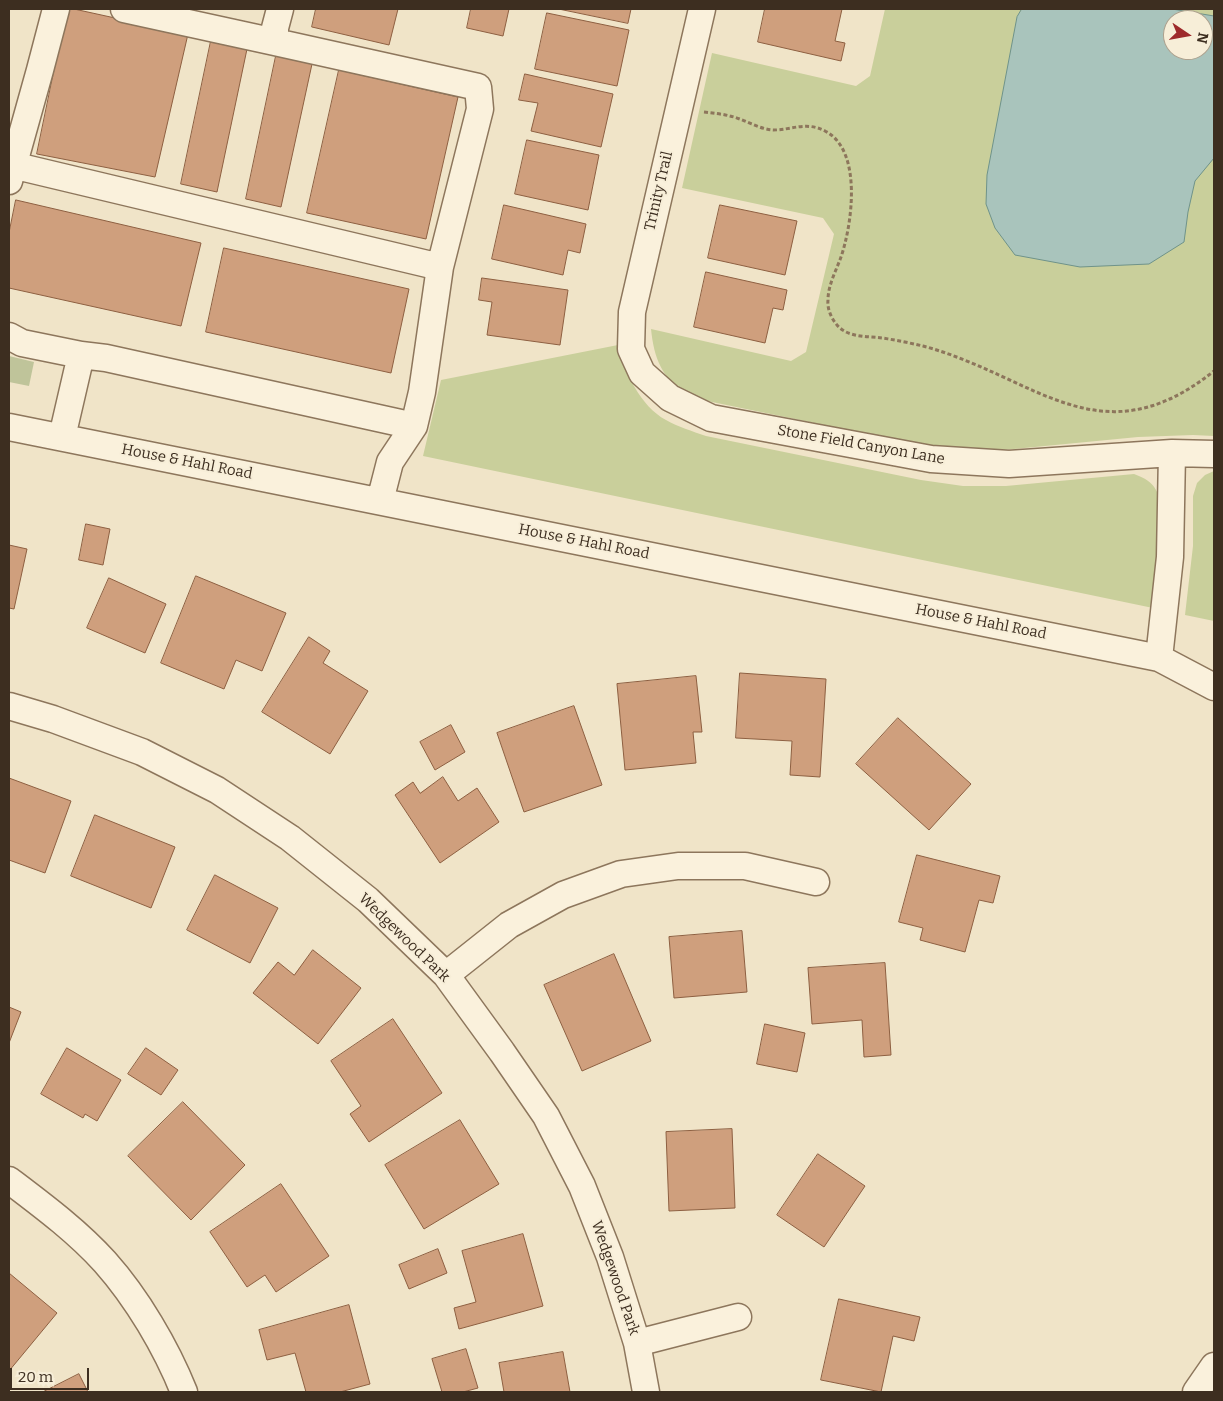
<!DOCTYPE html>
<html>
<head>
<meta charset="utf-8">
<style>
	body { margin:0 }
	#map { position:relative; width:1223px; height:1401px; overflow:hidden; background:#f0e4c8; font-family:Bitter,serif }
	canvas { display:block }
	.frame { position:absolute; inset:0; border:10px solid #3d2e20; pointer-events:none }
	.north { position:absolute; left:1163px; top:10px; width:50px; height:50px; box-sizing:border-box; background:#f7eed8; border:1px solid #ada18e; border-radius:50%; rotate:102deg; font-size:14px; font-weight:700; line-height:20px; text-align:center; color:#3d2e20 }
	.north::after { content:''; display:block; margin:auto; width:18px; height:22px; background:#9e2a2b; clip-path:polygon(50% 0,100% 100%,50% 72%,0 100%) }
	.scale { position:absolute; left:10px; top:1368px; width:79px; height:22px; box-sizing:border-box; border:2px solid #3d2e20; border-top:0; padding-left:6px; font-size:15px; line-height:18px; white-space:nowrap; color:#3d2e20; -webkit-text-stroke:4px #f7eed8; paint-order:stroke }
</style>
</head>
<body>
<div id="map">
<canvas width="1223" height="1401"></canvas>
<div class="frame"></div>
<div class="north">N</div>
<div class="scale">20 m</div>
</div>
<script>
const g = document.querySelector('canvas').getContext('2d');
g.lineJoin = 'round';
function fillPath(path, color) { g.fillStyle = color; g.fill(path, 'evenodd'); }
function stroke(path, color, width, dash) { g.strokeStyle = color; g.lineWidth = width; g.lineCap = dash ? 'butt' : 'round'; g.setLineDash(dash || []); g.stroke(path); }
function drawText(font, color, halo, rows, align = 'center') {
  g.font = font + ' Bitter,serif'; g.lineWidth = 4; g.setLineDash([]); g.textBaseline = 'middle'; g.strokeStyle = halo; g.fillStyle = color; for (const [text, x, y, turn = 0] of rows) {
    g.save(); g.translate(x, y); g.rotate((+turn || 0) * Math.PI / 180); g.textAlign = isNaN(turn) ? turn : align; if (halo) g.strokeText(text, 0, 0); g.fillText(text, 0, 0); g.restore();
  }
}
fillPath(new Path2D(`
	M885 9H1214V436L1193 435 1138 437 1014 449 970 452 917 444 712 402C705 400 696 399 689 395 662 380 654 358 651 329L791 361 806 352 834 234 823 218 682 188 712 53 856 86 870 76ZM1173 20H1203V50H1173Z
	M618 345C625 372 640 406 666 420 678 427 692 431 706 436L921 480 963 486H1006L1134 474C1148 479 1155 484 1160 499L1158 571 1153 608 423 456 441 380Z
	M1214 471V621L1185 615 1193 546V496L1197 483 1205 475Z`), '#c9cf9b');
fillPath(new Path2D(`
	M9 356 34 362 29 386 9 382Z`), '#bfc49a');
const water = new Path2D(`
	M1022 9H1172L1214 16V158L1195 181 1188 212 1184 242 1149 264 1080 267 1015 255 995 228 986 204 987 175 1017 17ZM1173 20H1203V50H1173Z`);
fillPath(water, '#a9c4bc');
stroke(water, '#6f938a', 1);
const building = new Path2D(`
	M67 9H74L188 34 155 177 37 154Z
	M316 9H398L389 45 312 27Z
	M471 9H509L503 36 467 28Z
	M559 9H631L628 23Z
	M765 9H842L835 41 845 43 841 61 758 42Z
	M547 13 629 30 617 86 535 69Z
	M211 41 247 49 217 192 181 184Z
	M276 56 312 64 281 207 246 199Z
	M339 70 458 97 426 239 307 213Z
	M525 74 613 94 601 147 531 131 538 103 519 100Z
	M527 140 599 155 588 210 515 194Z
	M16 200 201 243 181 326 9 288V233Z
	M504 205 586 224 580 253 568 250 563 275 492 259Z
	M720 205 797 221 785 275 708 258Z
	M224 248 409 289 391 373 206 332Z
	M706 272 787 290 783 310 773 308 765 343 694 327Z
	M482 278 568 290 560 345 487 335 492 302 479 300Z
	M86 524 110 529 103 565 79 560Z
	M9 545 27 549 14 609 9 608Z
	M196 576 286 613 262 671 236 660 224 689 161 663Z
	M109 578 166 604 145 653 87 628Z
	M309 637 330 651 323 663 368 691 330 754 262 712Z
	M740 673 826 679 820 777 790 775 792 741 736 738Z
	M696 676 702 732H693L696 763 625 770 617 684Z
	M574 706 602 785 524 812 497 733Z
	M898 718 971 784 929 830 856 764Z
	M451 725 465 752 435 770 420 742Z
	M443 777 458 801 477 788 499 822 440 863 395 795 413 782 420 793Z
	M9 778 71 801 45 873 9 860Z
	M95 815 175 847 151 908 71 876Z
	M917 855 1000 876 993 903 979 900 965 952 920 940 923 928 899 922Z
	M215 875 278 908 250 963 187 930Z
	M742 931 747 992 674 998 669 937Z
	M313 950 361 988 318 1044 253 993 278 962 294 975Z
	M614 954 651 1041 582 1071 544 985Z
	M885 963 891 1055 864 1057 862 1020 812 1024 808 968Z
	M9 1007 21 1012 9 1043Z
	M393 1019 442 1093 369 1142 350 1114 361 1106 331 1061Z
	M765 1024 805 1033 797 1072 757 1064Z
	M67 1048 121 1080 97 1121 85 1114 83 1118 41 1094Z
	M146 1048 178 1070 161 1095 128 1074Z
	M183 1102 245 1165 191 1220 128 1156Z
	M460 1120 499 1184 424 1229 385 1165Z
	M732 1129 735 1208 669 1211 666 1132Z
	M818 1154 865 1186 824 1247 777 1215Z
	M281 1184 329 1256 276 1292 265 1275 247 1287 210 1232Z
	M523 1234 543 1306 459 1329 454 1308 476 1302 462 1251Z
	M438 1249 447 1273 409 1289 399 1265Z
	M9 1273 57 1313 9 1371Z
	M839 1299 920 1317 914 1341 893 1336 881 1392 821 1380Z
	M349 1305 370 1384 340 1392H306L295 1353 267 1360 259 1330Z
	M466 1349 478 1388 463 1392H442L432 1359Z
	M563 1352 570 1392H504L499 1363Z
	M79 1374 88 1392H43Z`);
fillPath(building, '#cf9f7d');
stroke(building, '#8d5f41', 1);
const minor = new Path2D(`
	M124 9 275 42
	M280 9 275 28V42L478 87 480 109 440 267 422 392 414 426 390 462 380 501
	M702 9 632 312 631 349 642 373 670 398 711 418 931 459 1009 464 1172 453 1214 454
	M12 165 440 267
	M9 181 40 70 56 9
	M9 336 22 343 81 355
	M9 427 1159 658 1214 687
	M62 437 81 355 106 358 414 426
	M1159 658 1170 557 1172 453
	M9 706 53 719 142 752 217 790 290 838 368 900 446 975 502 1052 546 1116 582 1186 610 1257 637 1343 646 1392
	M446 975 509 925 563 895 621 874 678 866H745L816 882
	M9 1180C42 1205 77 1231 105 1262 137 1298 166 1347 184 1392
	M637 1343 738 1317
	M1196 1392 1214 1366`);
stroke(minor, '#8d765c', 29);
stroke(new Path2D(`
	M704 112C713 113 722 114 730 116 744 119 758 129 773 130 792 130 806 121 825 131 863 150 852 225 841 257 836 271 828 285 828 300 827 308 831 318 837 325 848 338 867 336 882 338 896 340 910 343 923 346 1035 376 1100 462 1214 371`), '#8d765c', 3, [4, 2.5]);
stroke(minor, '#faf1dc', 26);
drawText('15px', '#3d2e20', '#f7eed8', [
	["Trinity Trail",659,191,-77],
	["Stone Field Canyon Lane",861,445,10],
	["House & Hahl Road",187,462,11],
	["House & Hahl Road",584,542,11],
	["House & Hahl Road",981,622,11],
	["Wedgewood Park",404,938,44],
	["Wedgewood Park",615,1278,71]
]);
</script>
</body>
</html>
